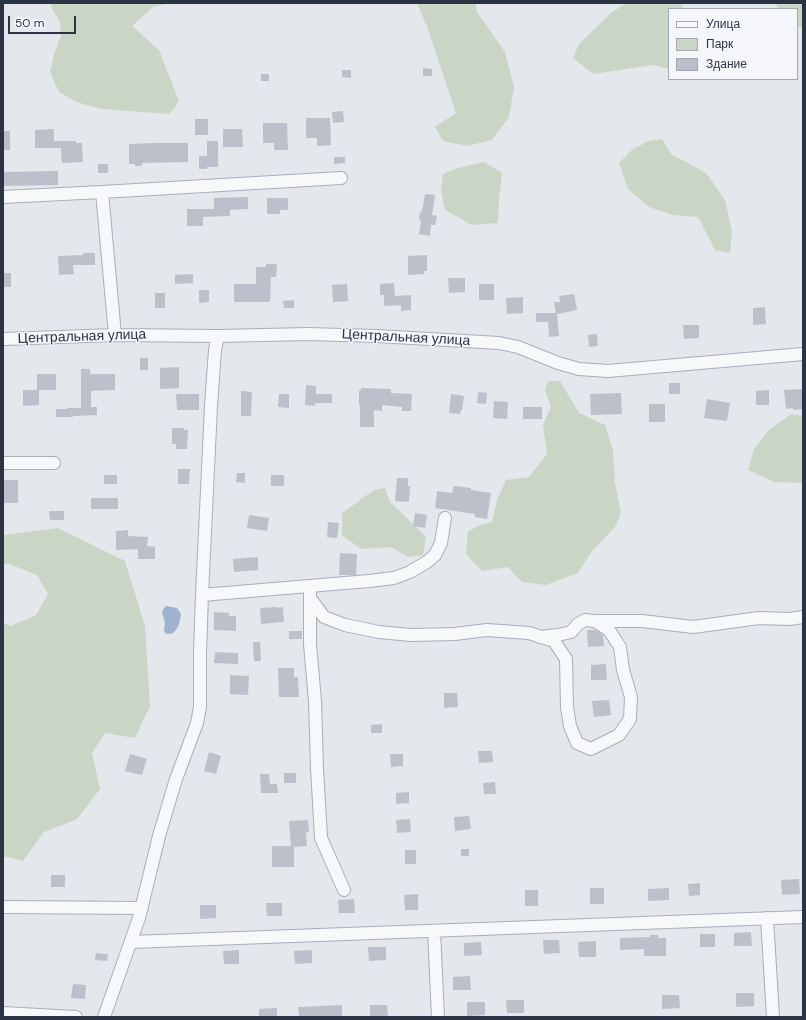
<!DOCTYPE html>
<html>
<head>
<meta charset="utf-8">
<style>
	body { margin:0 }
	#map { position:relative; width:806px; height:1020px; overflow:hidden; background:#e4e7ec; font-family:"DM Sans",sans-serif }
	canvas { display:block }
	.frame { position:absolute; inset:0; border:4px solid #2b3445; pointer-events:none }
	.legend { position:absolute; left:668px; top:8px; width:130px; height:72px; box-sizing:border-box; background:#f4f6f9; border:1px solid #a4a8b1; margin:0; padding:5px 7px; list-style:none; font-size:12px; color:#2b3445 }
	.legend li { display:flex; align-items:center; gap:8px; height:20px }
	.legend b { width:20px; border:1px solid #a4a8b1 }
	.scale { position:absolute; left:8px; top:16px; width:68px; height:18px; box-sizing:border-box; border:2px solid #2b3445; border-top:0; padding-left:5px; font-size:12px; line-height:14px; white-space:nowrap; color:#2b3445; -webkit-text-stroke:3px #f4f6f9; paint-order:stroke }
</style>
</head>
<body>
<div id="map">
<canvas width="806" height="1020"></canvas>
<div class="frame"></div>
<ul class="legend">
<li><b style="height:5px;background:#f7f8fa"></b>Улица</li>
<li><b style="height:11px;background:#c9d6c5"></b>Парк</li>
<li><b style="height:11px;background:#bbc0ca"></b>Здание</li>
</ul>
<div class="scale">50 m</div>
</div>
<script>
const g = document.querySelector('canvas').getContext('2d');
g.lineJoin = 'round';
function fillPath(path, color) { g.fillStyle = color; g.fill(path, 'evenodd'); }
function stroke(path, color, width, dash) { g.strokeStyle = color; g.lineWidth = width; g.lineCap = dash ? 'butt' : 'round'; g.setLineDash(dash || []); g.stroke(path); }
function drawText(font, color, halo, rows, align = 'center') {
  g.font = font + ' "DM Sans",sans-serif'; g.lineWidth = 3; g.setLineDash([]); g.textBaseline = 'middle'; g.strokeStyle = halo; g.fillStyle = color; for (const [text, x, y, turn = 0] of rows) {
    g.save(); g.translate(x, y); g.rotate((+turn || 0) * Math.PI / 180); g.textAlign = isNaN(turn) ? turn : align; if (halo) g.strokeText(text, 0, 0); g.fillText(text, 0, 0); g.restore();
  }
}
fillPath(new Path2D(`
	M51 3H172L153 7 132 26 159 50 179 101 170 114 102 109 76 102 59 92 50 72 54 54 61 36 60 22 52 9Z
	M417 3H475L477 12 505 52 514 87 509 117 492 140 467 146 443 141 435 127 456 113 428 29Z
	M631 3H680L683 9H669V69L653 65 593 74 573 58 579 44 611 13 623 5Z
	M775 3H803V28L797 26V9H779Z
	M662 139 671 154 706 173 725 200 732 231 730 253 715 250 698 217 673 215 649 207 628 189 619 163 633 149 649 141Z
	M484 162 502 173 499 198 498 223 472 225 445 210 441 190 443 174 458 168Z
	M548 381H560L579 413 605 425 613 450 615 483 621 513 615 527 592 551 578 573 546 585 522 582 508 567 482 571 466 554 468 531 481 525 492 522 497 500 506 480 529 477 547 454 543 425 551 407 545 390Z
	M791 414 803 416V483L774 482 748 470 754 449 769 430Z
	M385 488 390 502 406 517 426 537 423 555 408 557 391 547 361 549 342 535V513L374 490Z
	M58 528 125 561 145 626 150 706 135 738 105 733 92 753 100 789 77 819 44 832 23 861 3 856V623L11 626 36 615 48 594 37 575 7 563 3 565V535Z`), '#c9d6c5');
fillPath(new Path2D(`
	M166 606 177 608 181 614C180 623 176 638 165 633 163 629 165 627 165 623 164 615 159 613 166 606Z`), '#9fb4cc');
fillPath(new Path2D(`
	M423 68 432 69V76H423Z
	M342 70H351V78L342 77Z
	M261 74H269V81H261Z
	M343 111 344 122 333 123 332 112Z
	M306 118H330L331 145 317 146V138H306Z
	M195 119H208V135H195Z
	M263 123H287L288 150H274V143H263Z
	M54 129V141H76V143H82L83 162 62 163 61 148H35V130Z
	M223 129H242L243 147H223Z
	M3 131H10V150H3Z
	M207 141H218V167H207V169H199V156H207Z
	M155 143H188V162L142 163V166H135V164H129V144Z
	M334 157H345V163L334 164Z
	M98 164H108V173H98Z
	M58 171V185L3 186V172Z
	M425 194 435 195 432 215 437 216 435 225H431L430 236 419 234 421 221 419 218 420 213 422 211Z
	M248 197V209L230 210V216L203 217V226H187V209H214V198Z
	M267 198H288V210H280V214H267Z
	M83 253H95V265H73L74 274 59 275 58 256 83 255Z
	M427 255V271H424V274L408 275V256Z
	M266 264H277L276 277H271L270 302H234V284H256V267H266Z
	M3 273H11V287H3Z
	M193 274V283L175 284V275Z
	M448 278H465V292L449 293Z
	M394 283 395 296 411 295V310L401 311V305L384 306V295H380V284Z
	M347 284 348 301 333 302 332 285Z
	M479 284H494V300H479Z
	M199 290H209V302L199 303Z
	M155 293H165V308H155Z
	M574 294 577 310 557 314 559 336 549 337 548 322H536V313H556L554 302H560L559 296Z
	M523 297V313L507 314 506 298Z
	M294 300V308H284L283 301Z
	M765 307 766 324 753 325V308Z
	M683 325H699V338L684 339Z
	M597 334 598 346 589 347 588 335Z
	M140 358H148V370H140Z
	M179 367V388L160 389V368Z
	M81 369H90V374H115V390L91 391V407H97V415L73 416V417H56V409H67V408H81Z
	M37 374H56V390H39V405L23 406V390H37Z
	M669 383H680V394H669Z
	M306 385 316 386V394H332V403H315V406L305 405Z
	M361 388 391 389V393L412 394 411 411H402V407L382 405V411L374 410V427H360V405H359V391L361 390Z
	M803 389V409L793 410V408L786 409 784 390Z
	M769 390V405H756V391Z
	M241 391 252 392 251 416H241Z
	M478 392 487 393 486 404 477 403Z
	M621 393 622 414 591 415 590 394Z
	M176 394H199V410H177Z
	M279 394H289V408L278 407Z
	M451 394 464 396 462 410H461L460 414 449 413Z
	M707 399 730 403 727 421 704 418Z
	M494 401 508 402 507 419 493 418Z
	M649 404H665V422H649Z
	M523 407H542V419H523Z
	M172 428H184V430H188L187 449H176V444H172Z
	M178 469H190L189 484H178Z
	M237 473H245V483L236 482Z
	M104 475H117V484H104Z
	M271 475H284V486H271Z
	M397 478H408V486H410L409 502 395 501Z
	M3 480H18V503H3Z
	M454 486 471 488V490L491 493 487 519 475 517V514L435 508 437 491 452 493Z
	M91 498H118V509H91Z
	M49 511H64V520H50Z
	M415 513 427 515 425 528 413 526Z
	M249 515 269 518 267 531 247 528Z
	M328 522 339 523 337 538 327 537Z
	M128 530V536L148 537 147 546 155 547V559H138V549L116 550V531Z
	M340 553 357 554 356 575H339Z
	M258 557V570L234 572 233 559Z
	M277 607V608L283 607 284 622 261 624 260 608Z
	M214 612 229 613V616H236V631L214 630Z
	M587 630H595L603 635 604 646 588 647Z
	M289 631H302V639H289Z
	M253 642H260L261 661H254Z
	M215 652 238 653V664L214 663Z
	M606 664 607 680H591V665Z
	M278 668H294V677H298L299 697H279Z
	M230 675 249 676 248 695 230 694Z
	M444 693H457L458 707 444 708Z
	M609 700 611 715 594 717 592 701Z
	M382 724V733H371V725Z
	M478 751H492L493 762 479 763Z
	M209 752 221 756 216 774 204 771Z
	M130 754 147 759 142 775 125 771Z
	M390 754H403V766L391 767Z
	M284 773H296V783H284Z
	M260 774H269L270 784H277L278 793H261Z
	M495 782 496 794H484L483 783Z
	M409 792V803L396 804V793Z
	M469 816 471 829 455 831 454 817Z
	M410 819 411 832 397 833 396 820Z
	M308 820 309 832H306L307 846 294 847V867H272V846H291L289 821Z
	M461 849H469V856H461Z
	M405 850H416V864H405Z
	M51 875H65V887H51Z
	M799 879 800 894 782 895 781 880Z
	M700 883V895L689 896 688 884Z
	M590 888H604V904H590Z
	M669 888V900L648 901V889Z
	M525 890H538V906H525Z
	M418 894V910H405L404 895Z
	M354 899 355 913H339L338 900Z
	M266 903H282V916H267Z
	M200 905H216V918L200 919Z
	M751 932 752 946H734V933Z
	M700 934H715V947H700Z
	M650 935H658V938H666V956H644V949L620 950V938L650 937Z
	M543 940H559L560 953 544 954Z
	M596 941V957H579L578 942Z
	M481 942 482 955 464 956V943Z
	M368 947H386V960L369 961Z
	M239 950V964H224L223 951Z
	M312 950V963L295 964 294 951Z
	M96 953 108 954 107 961 95 960Z
	M470 976 471 990H453V977Z
	M73 984 86 985 85 999 71 998Z
	M736 993H754V1006L736 1007Z
	M662 995H679L680 1008 662 1009Z
	M506 1000H524V1013H507Z
	M467 1002H485V1015L467 1016Z
	M342 1005V1017H299L298 1007Z
	M370 1005H387L388 1017H370Z
	M277 1008V1017H259V1009Z`), '#bbc0ca');
const minor = new Path2D(`
	M102 192 115 335
	M3 197 102 192 341 178
	M3 339 115 335 218 336 308 334 377 336 499 343 518 347 558 363 579 369 608 371 803 354
	M3 463H54
	M310 586V644L315 701 317 768 321 838 344 890
	M202 595 369 581 394 578 410 572 427 562 435 555 441 543 445 518
	M310 598 324 617 345 625 379 632 411 635 455 634 487 630 529 633 554 641 566 659 567 707 570 726 577 743 591 749 619 735 630 719 631 697 623 670 620 647 609 630 595 621 585 620 578 624 571 632 558 635 540 637
	M595 621H642L693 627 759 618 789 619 803 617
	M3 907 142 908
	M767 918 773 1017
	M434 931 438 1017
	M131 942 803 917
	M3 1013 76 1017
	M104 1017 139 918 159 836 176 779 197 723 200 707V653L202 595 211 406 215 350 218 336`);
stroke(minor, '#a9aeb7', 14);
stroke(minor, '#f7f8fa', 12);
drawText('14px', '#2b3445', '#f4f6f9', [
	["Центральная улица",82,337,-2],
	["Центральная улица",406,338,3]
]);
</script>
</body>
</html>
